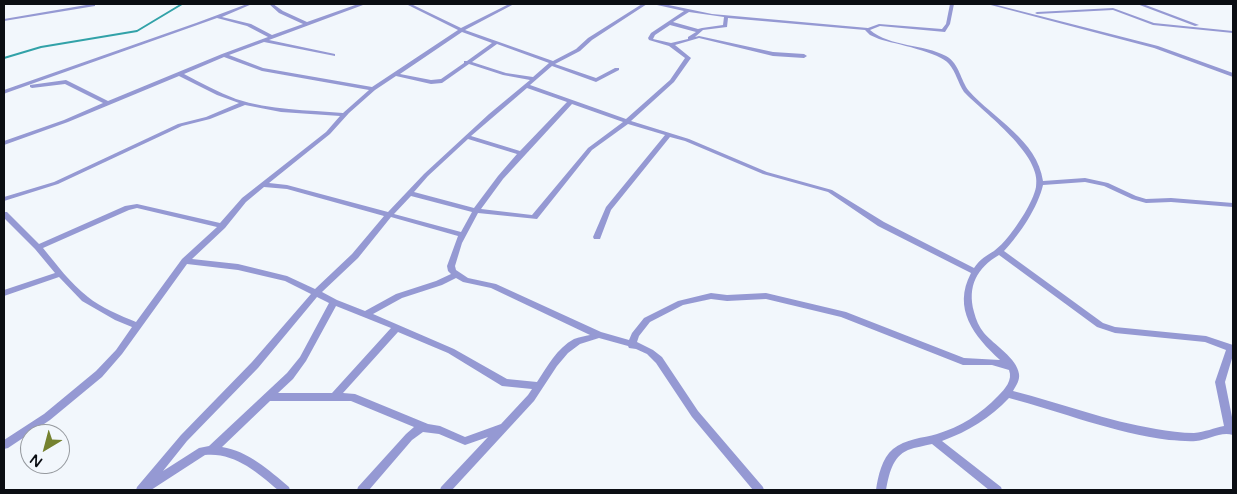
<!DOCTYPE html>
<html>
<head>
<meta charset="utf-8">
<style>
	body { margin:0 }
	#map { position:relative; width:1237px; height:494px; overflow:hidden; background:#f2f7fc; font-family:"Varela Round",sans-serif }
	canvas { display:block }
	.frame { position:absolute; inset:0; border:5px solid #0b0e13; pointer-events:none }
	.north { position:absolute; left:20px; top:424px; width:50px; height:50px; box-sizing:border-box; background:#f2f7fc; border:1px solid #969a9f; border-radius:50%; rotate:217deg; font-size:14px; font-weight:700; line-height:20px; text-align:center; color:#0b0e13 }
	.north::after { content:''; display:block; margin:auto; width:18px; height:22px; background:#758230; clip-path:polygon(50% 0,100% 100%,50% 72%,0 100%) }
</style>
</head>
<body>
<div id="map">
<canvas width="1237" height="494"></canvas>
<div class="frame"></div>
<div class="north">N</div>
</div>
<script>
const g = document.querySelector('canvas').getContext('2d');
g.lineJoin = 'round';
function stroke(path, color, width, dash) { g.strokeStyle = color; g.lineWidth = width; g.lineCap = dash ? 'butt' : 'round'; g.setLineDash(dash || []); g.stroke(path); }
function fillPath(path, color) { g.fillStyle = color; g.fill(path, 'evenodd'); }
stroke(new Path2D(`
	M4 58 41 47 137 31 182 4`), '#32a2a8', 2);
fillPath(new Path2D(`
	M92 4H95V6L4 21V19Z
	M247 4H252L222 17 251 24 272 35 303 24 279 13 269 4H273L283 11 307 22 358 4H363V5L269 40 335 54V56L264 42 229 55 263 68 372 87 458 30 406 4H411L461 28 509 4H514L465 30 553 61 576 49 588 38 642 4H647L592 40 580 51 555 64 596 78 615 68H619V70L596 82 552 66 530 85 626 119 670 80 685 58 669 46 649 40 648 38 651 33 684 11 657 5V4H664L712 14 868 28 879 24 942 29 946 24 950 4H954L950 24 945 32 880 26 870 30C890 47 924 44 946 56 960 64 960 80 969 91 994 119 1037 140 1043 181L1085 178 1108 183 1136 196 1146 199 1171 198 1233 203V207L1171 202 1146 203 1132 199 1104 186 1085 182 1043 185C1038 207 1020 234 1004 251L1103 323 1115 327 1206 336 1233 345V355L1225 382 1233 422V435C1221 431 1208 440 1196 441 1187 442 1178 440 1169 440 1114 433 1062 412 1009 398 990 418 969 431 942 441L1001 487 1002 490H989L932 444C924 446 916 447 908 450 892 457 889 475 886 490H876C878 476 882 458 893 449 905 439 923 438 937 434 960 427 981 414 998 396 1005 389 1013 380 1009 370L992 365H963L841 317 766 299 727 301 711 299 683 305 650 322 639 336 637 342 653 350 662 357 698 411 763 487 764 490H753L692 417 656 363 647 354 636 349 629 348 628 346 599 338 580 344 568 353 557 366 534 401 452 490H440L441 487 488 437 465 445 439 434 423 432 412 440 369 490H357L358 487 406 434 414 427 351 401H270L222 447C248 451 269 470 289 487L290 490H278C257 472 234 452 205 455L151 490H136L137 487 181 435 252 362 311 294 285 281 238 270 187 264 122 354 102 377 50 420 8 448 4 449V440L44 414 96 371 116 350 132 327 115 320 82 301 59 277 4 296V290L55 273 35 249 4 218V212H7L39 244 125 206 137 204 220 223 242 198 326 132 340 116 281 112 245 105 210 119 182 126 58 184 4 201V197L54 182 178 124 206 117 239 103 217 95 179 76 68 122 4 145V141L64 120 103 103 65 84 32 88 30 87V85L66 80 108 101 222 54 268 37 247 26 217 18 6 93 4 94V90L196 23ZM689 12 724 17 723 25 702 28 698 29 673 22ZM728 18 865 30 870 35 879 39C895 44 940 52 949 64 956 72 958 83 964 92 984 113 1043 155 1036 187 1033 202 1018 225 1008 237 1004 242 999 247 994 251 986 256 980 259 974 268L884 222 832 190 767 172 689 139 631 121 674 82 691 58 675 45 699 38 773 56 804 58 807 56 804 54 773 52 699 36 695 37 703 30 727 27ZM670 25 696 32 688 37V39L671 43 653 39 655 35ZM462 32 492 43 467 61H464V63L441 79 431 80 400 74ZM497 44 549 63 533 77 506 73 472 62ZM224 57 262 71 369 90 343 113C307 110 270 110 236 99 218 92 201 83 184 74ZM469 64 503 75 530 80 489 114 424 174 388 212 287 185 269 183 330 134 349 113 375 90 396 76 431 84 442 83ZM527 88 567 102 520 151 471 136ZM572 104 623 122 588 148 532 215 481 209 503 179ZM628 124 665 135 606 207 593 237 594 239H600L611 210 670 137 685 141 763 174 828 192 878 226 971 273C952 309 974 336 1000 360L964 358 846 312 766 293 727 295 711 293 678 301 644 318 632 333 629 340 601 332 496 284 468 278 456 270 455 266 462 243 478 213 537 219 592 150ZM468 139 517 154 498 176 474 208 414 192 428 176ZM264 187 287 189 384 216 352 254 315 289 287 276 238 264 192 259 225 228 246 202ZM411 196 472 212 461 232 394 214ZM137 208 217 227 182 259 136 322C121 316 100 307 88 297 70 283 57 265 43 248L129 210ZM391 217 458 236 447 266 448 271 451 274 436 281 396 294 365 311 337 300 322 292 358 258ZM999 255 1097 327 1115 333 1205 342 1226 350 1215 382 1224 426C1214 428 1205 432 1194 433 1182 433 1168 431 1156 429 1107 421 1061 403 1013 391 1016 386 1020 380 1019 374 1017 358 994 345 984 333 979 327 976 320 974 312 967 286 977 268 999 255ZM456 278 463 282 491 288 590 335C585 336 579 337 574 339 557 348 547 367 537 382L507 379 454 349 373 314 402 298 442 285ZM317 297 329 303 300 357 287 373 209 446 199 448 163 471 187 441 258 368ZM336 306 391 328 332 393H278L293 379 306 361ZM398 332 448 353 502 386 532 389 528 395 501 424 465 437 440 426 428 424 355 394 343 393Z
	M987 4H993L1158 46 1233 73V77L1154 48Z
	M1137 4H1143L1199 25 1195 26Z
	M1113 8 1154 23 1233 31V33L1153 25 1113 10 1037 14 1035 13 1037 12Z`), '#9599d3');
</script>
</body>
</html>
